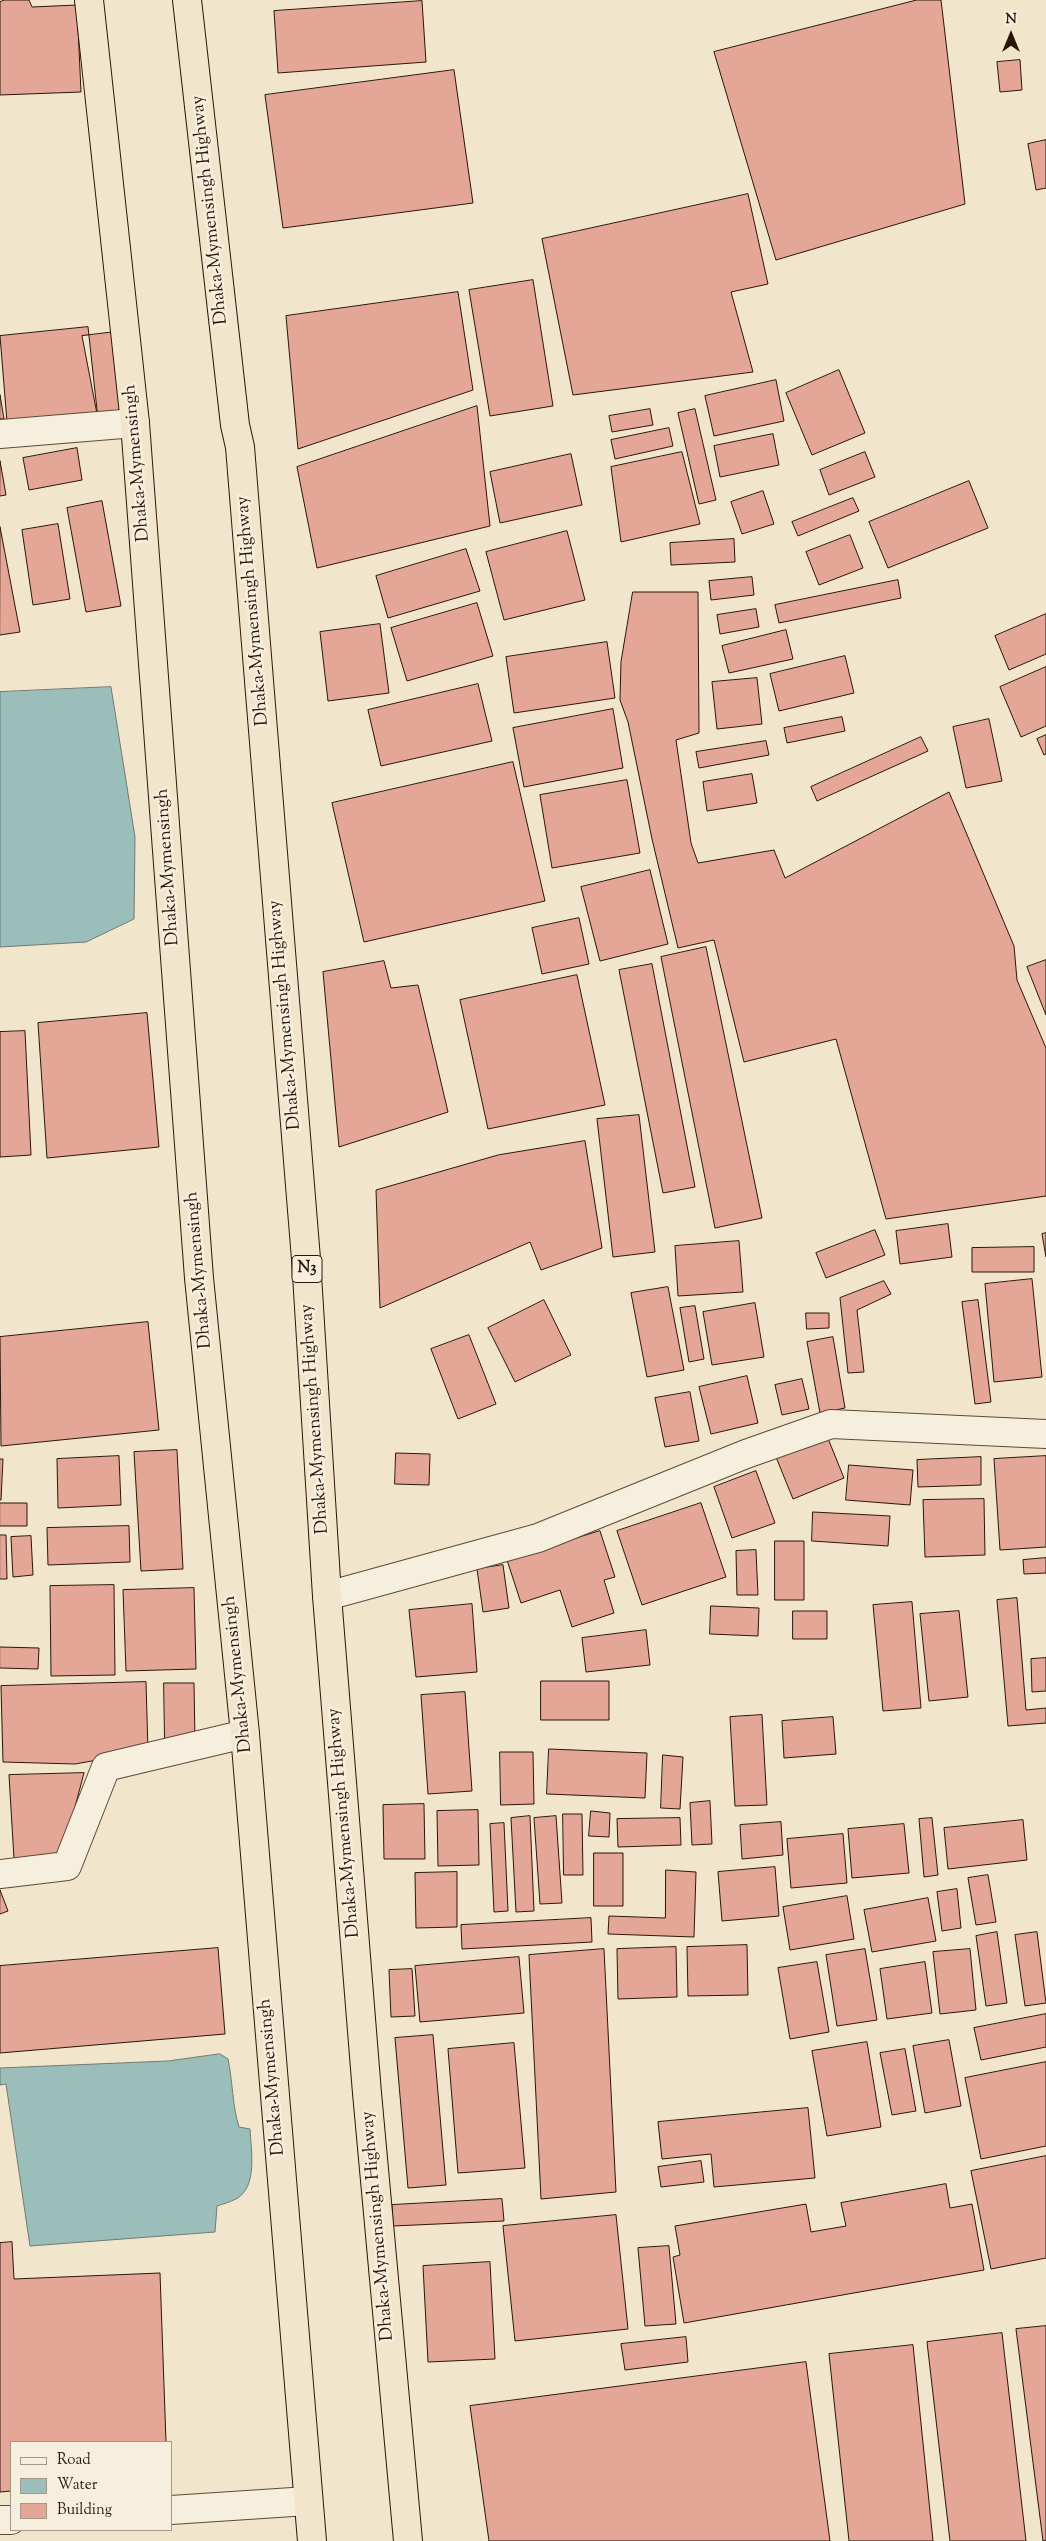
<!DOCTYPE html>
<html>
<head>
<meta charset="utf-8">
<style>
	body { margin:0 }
	#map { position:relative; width:1046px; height:2541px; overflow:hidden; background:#f1e6cb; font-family:"Sorts Mill Goudy",serif }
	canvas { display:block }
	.legend { position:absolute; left:10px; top:2441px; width:162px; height:90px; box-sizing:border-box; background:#f6efdd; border:1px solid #a59889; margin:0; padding:6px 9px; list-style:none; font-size:15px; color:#2c150a }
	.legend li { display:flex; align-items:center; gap:10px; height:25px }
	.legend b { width:25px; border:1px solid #a59889 }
	.north { position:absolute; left:986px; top:10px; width:50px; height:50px; -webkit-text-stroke:4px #f6efdd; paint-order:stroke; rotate:0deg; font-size:14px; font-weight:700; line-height:20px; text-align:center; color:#2c150a }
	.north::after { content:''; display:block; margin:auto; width:18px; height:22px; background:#2c150a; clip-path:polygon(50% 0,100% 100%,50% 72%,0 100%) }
</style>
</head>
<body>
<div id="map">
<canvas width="1046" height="2541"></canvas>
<ul class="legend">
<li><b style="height:6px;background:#f6efdd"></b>Road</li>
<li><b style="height:14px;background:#9bbebb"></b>Water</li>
<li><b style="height:14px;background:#e4a696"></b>Building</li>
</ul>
<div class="north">N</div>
</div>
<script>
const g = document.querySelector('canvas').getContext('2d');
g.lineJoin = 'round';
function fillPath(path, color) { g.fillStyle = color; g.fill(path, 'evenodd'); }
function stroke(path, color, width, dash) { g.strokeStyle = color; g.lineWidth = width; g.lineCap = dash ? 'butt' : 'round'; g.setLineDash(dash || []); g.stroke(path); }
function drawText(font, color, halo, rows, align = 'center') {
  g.font = font + ' "Sorts Mill Goudy",serif'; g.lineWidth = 5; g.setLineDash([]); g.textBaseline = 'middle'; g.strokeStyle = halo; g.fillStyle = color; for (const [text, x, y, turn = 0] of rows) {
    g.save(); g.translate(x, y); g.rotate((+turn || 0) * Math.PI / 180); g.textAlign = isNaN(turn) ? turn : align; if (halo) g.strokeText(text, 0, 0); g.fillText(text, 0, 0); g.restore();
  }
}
const water = new Path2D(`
	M111 687 135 837 134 919 86 942 0 947V692Z
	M220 2054 228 2059C233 2083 232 2104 239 2127L250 2129C251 2150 258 2187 236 2199 230 2202 223 2204 217 2206L215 2232 30 2246 6 2084 0 2085V2068L168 2061Z`);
fillPath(water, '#9bbebb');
stroke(water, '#6f7a74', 1);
const building = new Path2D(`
	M5 0H29L32 7 77 5 81 92 0 95V2Z
	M917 0H941L965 204 776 260 714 52Z
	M422 1 426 62 278 73 274 11Z
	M1020 60 1022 90 1000 92 997 62Z
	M454 70 473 203 283 228 265 95Z
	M1046 140V188L1036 190 1028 144Z
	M748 194 768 284 731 292 753 372 573 395 542 239Z
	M533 280 553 406 490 416 469 290Z
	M458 292 473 390 298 449 286 316Z
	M88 327 98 419 7 422 0 336Z
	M115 332 125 413 98 419 82 336Z
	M839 370 865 433 812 455 786 393Z
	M776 380 784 421 714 436 705 396Z
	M0 395 4 419H0Z
	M477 406 490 526 317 568 297 467Z
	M650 409 653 425 612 432 609 416Z
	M695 409 716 500 699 504 678 413Z
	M669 428 673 446 615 459 611 440Z
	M773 434 779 465 720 477 714 446Z
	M77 448 82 480 29 490 23 458Z
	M682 452 700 524 621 542 611 467Z
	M865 452 875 477 829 495 820 470Z
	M571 454 582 505 500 523 490 472Z
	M0 461 6 495 0 496Z
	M969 481 988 528 888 568 869 522Z
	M763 491 774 524 742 534 731 502Z
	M853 498 859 511 798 536 792 522Z
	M102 501 121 606 86 612 67 508Z
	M58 524 70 599 33 605 22 530Z
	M0 527 20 632 0 635Z
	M567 531 585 600 504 620 486 552Z
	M850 535 863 568 819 585 806 552Z
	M734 539 735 562 671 565 670 543Z
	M466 549 480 591 388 618 376 576Z
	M752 577 754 595 711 600 709 581Z
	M898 580 901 598 779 623 775 605Z
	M633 592H698L699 733 676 740 691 843 698 863 774 850 785 878 949 792 1014 946 1017 980 1046 1048V1196L886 1219 836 1039 744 1062 714 940 678 948 652 839 628 722 620 700 621 662Z
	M477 603 493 656 407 681 391 628Z
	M756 609 759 627 720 634 717 615Z
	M1046 614V654L1009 670 995 636Z
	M380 624 389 693 328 701 320 632Z
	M786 630 793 659 729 673 722 646Z
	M607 642 615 698 514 713 506 657Z
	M845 656 854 693 779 711 770 674Z
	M1046 667V726L1021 737 1000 687Z
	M757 678 762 724 717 729 712 682Z
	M478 684 492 741 381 766 368 710Z
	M613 709 623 768 524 787 513 728Z
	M842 717 845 731 787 743 784 728Z
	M989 719 1002 781 966 788 953 727Z
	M1046 735V754L1044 755 1037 739Z
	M921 737 928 751 817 801 811 787Z
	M766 741 769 755 699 768 696 752Z
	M513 762 545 901 364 942 332 803Z
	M752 774 757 803 707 811 703 782Z
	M627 780 640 853 552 868 540 795Z
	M650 870 668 944 600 961 581 887Z
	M579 918 589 964 542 974 532 928Z
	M706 947 762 1218 715 1228 661 957Z
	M1046 960V1015L1027 967Z
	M384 961 391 988 418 985 448 1112 339 1147 323 972Z
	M652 964 695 1187 663 1193 619 970Z
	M577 975 605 1105 488 1129 460 1000Z
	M147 1013 159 1147 47 1158 38 1023Z
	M25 1031 31 1155 0 1157V1032Z
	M639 1115 655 1252 613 1257 597 1119Z
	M585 1141 602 1248 541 1270 530 1242 380 1308 376 1190 498 1155Z
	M948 1224 952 1257 900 1264 896 1231Z
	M875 1230 885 1255 826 1278 816 1253Z
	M1046 1233V1257L1042 1234Z
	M739 1241 743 1292 678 1296 675 1246Z
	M1034 1247V1272H972V1248Z
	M1032 1279 1042 1377 994 1382 985 1284Z
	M884 1281 891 1294 857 1310 864 1372 848 1373 840 1298Z
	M668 1287 684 1370 647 1377 631 1293Z
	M544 1300 571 1355 515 1382 488 1328Z
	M978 1300 991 1402 975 1404 962 1302Z
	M755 1303 764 1357 712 1365 703 1312Z
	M695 1306 704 1359 689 1362 680 1308Z
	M806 1313H829V1328L807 1329Z
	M148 1322 159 1430 1 1446 0 1337Z
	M469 1335 496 1404 458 1419 431 1349Z
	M833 1337 845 1408 820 1413 807 1342Z
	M747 1376 758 1423 711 1434 699 1387Z
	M802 1379 809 1409 782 1415 775 1385Z
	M690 1392 699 1441 665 1447 655 1398Z
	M827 1436 844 1478 793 1499 776 1457Z
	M177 1450 183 1569 141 1571 134 1452Z
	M396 1453 430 1454 429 1485 395 1484Z
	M119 1456 121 1505 58 1508 57 1459Z
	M1046 1456V1547L1000 1550 994 1459Z
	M981 1457V1485L918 1487 917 1460Z
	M0 1459H3L1 1500H0Z
	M849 1465 913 1470 910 1505 846 1500Z
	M756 1471 775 1523 732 1538 714 1487Z
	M984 1499 985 1555 925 1557 923 1500Z
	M0 1503H27V1526H0Z
	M701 1503 726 1577 642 1605 617 1531Z
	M813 1512 890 1516 888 1546 812 1541Z
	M129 1526 130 1562 48 1565 47 1528Z
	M600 1531 615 1577 604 1580 614 1613 572 1627 560 1590 521 1603 507 1560Z
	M0 1535H6L7 1579H0Z
	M31 1536 33 1575 13 1577 11 1537Z
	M775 1541H804V1600H775Z
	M756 1550 758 1595H737L736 1551Z
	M1046 1558V1573L1024 1574 1023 1560Z
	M503 1565 509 1608 483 1612 477 1569Z
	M114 1585 115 1675 51 1676 50 1586Z
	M194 1588 196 1669 126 1671 123 1590Z
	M1017 1598 1026 1710 1046 1708V1723L1008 1726 997 1600Z
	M912 1602 921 1708 883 1711 873 1605Z
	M472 1604 477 1672 416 1677 409 1610Z
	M711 1606 759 1608 758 1636 710 1634Z
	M793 1611H827V1639H793Z
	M959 1611 968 1697 929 1701 920 1614Z
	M646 1630 650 1665 586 1672 582 1638Z
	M0 1647 39 1648 38 1669 0 1668Z
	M1046 1658V1691L1032 1692 1031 1659Z
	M541 1681H609V1720H541Z
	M146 1682 148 1751 75 1764 3 1762 1 1686Z
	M164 1683H194L195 1742H165Z
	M465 1692 472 1791 428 1794 421 1695Z
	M762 1715 767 1805 735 1806 730 1717Z
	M833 1717 836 1754 784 1758 782 1721Z
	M549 1749 647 1753 645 1798 547 1794Z
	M500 1752H533L534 1804 501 1805Z
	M663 1755 683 1757 680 1809 661 1808Z
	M84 1773 62 1856 14 1859 9 1775Z
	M710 1801 712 1844 692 1845 690 1803Z
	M424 1804 425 1859H384L383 1805Z
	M478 1810 479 1865 438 1866 437 1811Z
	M591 1811 610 1813 609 1837 589 1836Z
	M563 1814H582L583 1875H564Z
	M530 1816 534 1911 516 1912 511 1818Z
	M556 1816 562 1903 540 1904 534 1818Z
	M680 1818 681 1845 618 1847 617 1819Z
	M932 1818 938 1875 924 1877 919 1819Z
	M1023 1820 1027 1860 948 1869 944 1828Z
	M781 1822 783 1855 742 1859 740 1825Z
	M504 1823 508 1911 494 1912 490 1824Z
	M904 1824 909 1873 852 1878 848 1829Z
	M843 1834 847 1883 791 1888 787 1839Z
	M594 1853H623V1906H594Z
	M775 1867 779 1916 722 1921 718 1872Z
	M666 1870 696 1872 694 1937 608 1934 609 1916 665 1918Z
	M457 1872V1927L416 1928 415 1873Z
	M988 1875 996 1922 976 1925 968 1878Z
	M957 1889 961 1928 942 1931 937 1892Z
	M0 1890 8 1911 0 1914Z
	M847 1896 854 1939 790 1950 783 1907Z
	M928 1898 936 1941 872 1952 864 1910Z
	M591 1918 592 1942 462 1949 461 1925Z
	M997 1932 1007 2003 986 2006 976 1936Z
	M1037 1932 1046 2003 1025 2006 1015 1935Z
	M747 1945 748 1995 688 1996 687 1947Z
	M676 1947 677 1997 618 1999 617 1949Z
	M218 1948 225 2034 0 2053V1966Z
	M604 1949 616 2192 541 2199 529 1955Z
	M865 1949 877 2020 837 2026 826 1955Z
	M970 1949 976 2010 940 2014 933 1952Z
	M519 1957 524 2013 420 2022 415 1966Z
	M817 1962 829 2032 790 2039 778 1968Z
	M925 1962 932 2013 887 2019 880 1969Z
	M412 1969 415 2016 391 2017 389 1970Z
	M1046 2014V2047L981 2060 974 2028Z
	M433 2035 446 2185 408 2188 395 2038Z
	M949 2040 961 2106 925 2113 913 2046Z
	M867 2042 881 2127 827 2136 812 2051Z
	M514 2043 525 2168 458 2173 448 2049Z
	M905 2049 916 2111 892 2115 880 2053Z
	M1046 2062V2146L981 2159 965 2078Z
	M808 2108 815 2178 714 2187 711 2154 662 2159 658 2122Z
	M1046 2156V2258L991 2269 971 2171Z
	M701 2161 704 2182 661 2187 658 2167Z
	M946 2184 950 2208 972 2204 984 2270 684 2323 673 2257 680 2255 675 2226 806 2204 811 2232 846 2226 841 2203Z
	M502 2199 504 2221 393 2226 392 2205Z
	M616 2215 628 2329 515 2341 503 2226Z
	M12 2242 14 2279 160 2273 166 2442H11V2491L0 2492V2243Z
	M669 2246 676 2324 645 2326 638 2248Z
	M490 2262 495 2359 428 2362 423 2266Z
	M1046 2326V2540L1043 2541 1016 2329Z
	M1002 2333 1026 2541H950L927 2342Z
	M686 2337 688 2362 625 2370 621 2344Z
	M913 2345 933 2541H849L829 2354Z
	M806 2362 830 2541H489L470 2406Z`);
fillPath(building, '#e4a696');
stroke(building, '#2c150a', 1);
const minor = new Path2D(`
	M0 434 135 423
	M327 1596 538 1538 746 1454 831 1424 1046 1434
	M0 1874 67 1866 106 1767 245 1734
	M171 2510 308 2501
	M0 2520H11`);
const highway = new Path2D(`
	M89 0 135 423 199 1278 245 1734 312 2541
	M187 0 235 425 240 447 306 1259 327 1596 367 2093 408 2541`);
stroke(minor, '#5d493a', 30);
stroke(highway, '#2c150a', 30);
stroke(minor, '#f6efdd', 28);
stroke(highway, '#f1e6cb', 28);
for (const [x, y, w] of [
	[307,1269,30]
]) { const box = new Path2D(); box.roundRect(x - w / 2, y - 13.5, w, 27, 4); g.fillStyle = '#f6efdd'; g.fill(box); stroke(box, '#2c150a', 1); }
drawText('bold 16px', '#2c150a', null, [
	["N3",307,1269]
]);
drawText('18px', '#2c150a', '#f6efdd', [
	["Dhaka-Mymensingh Highway",211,210,-96],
	["Dhaka-Mymensingh",138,463,-95],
	["Dhaka-Mymensingh Highway",254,611,-95],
	["Dhaka-Mymensingh",169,867,-94],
	["Dhaka-Mymensingh Highway",286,1015,-95],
	["Dhaka-Mymensingh",200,1270,-95],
	["Dhaka-Mymensingh Highway",316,1419,-94],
	["Dhaka-Mymensingh",239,1674,-96],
	["Dhaka-Mymensingh Highway",345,1823,-95],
	["Dhaka-Mymensingh",273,2077,-95],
	["Dhaka-Mymensingh Highway",379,2226,-95]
]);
</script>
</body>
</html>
